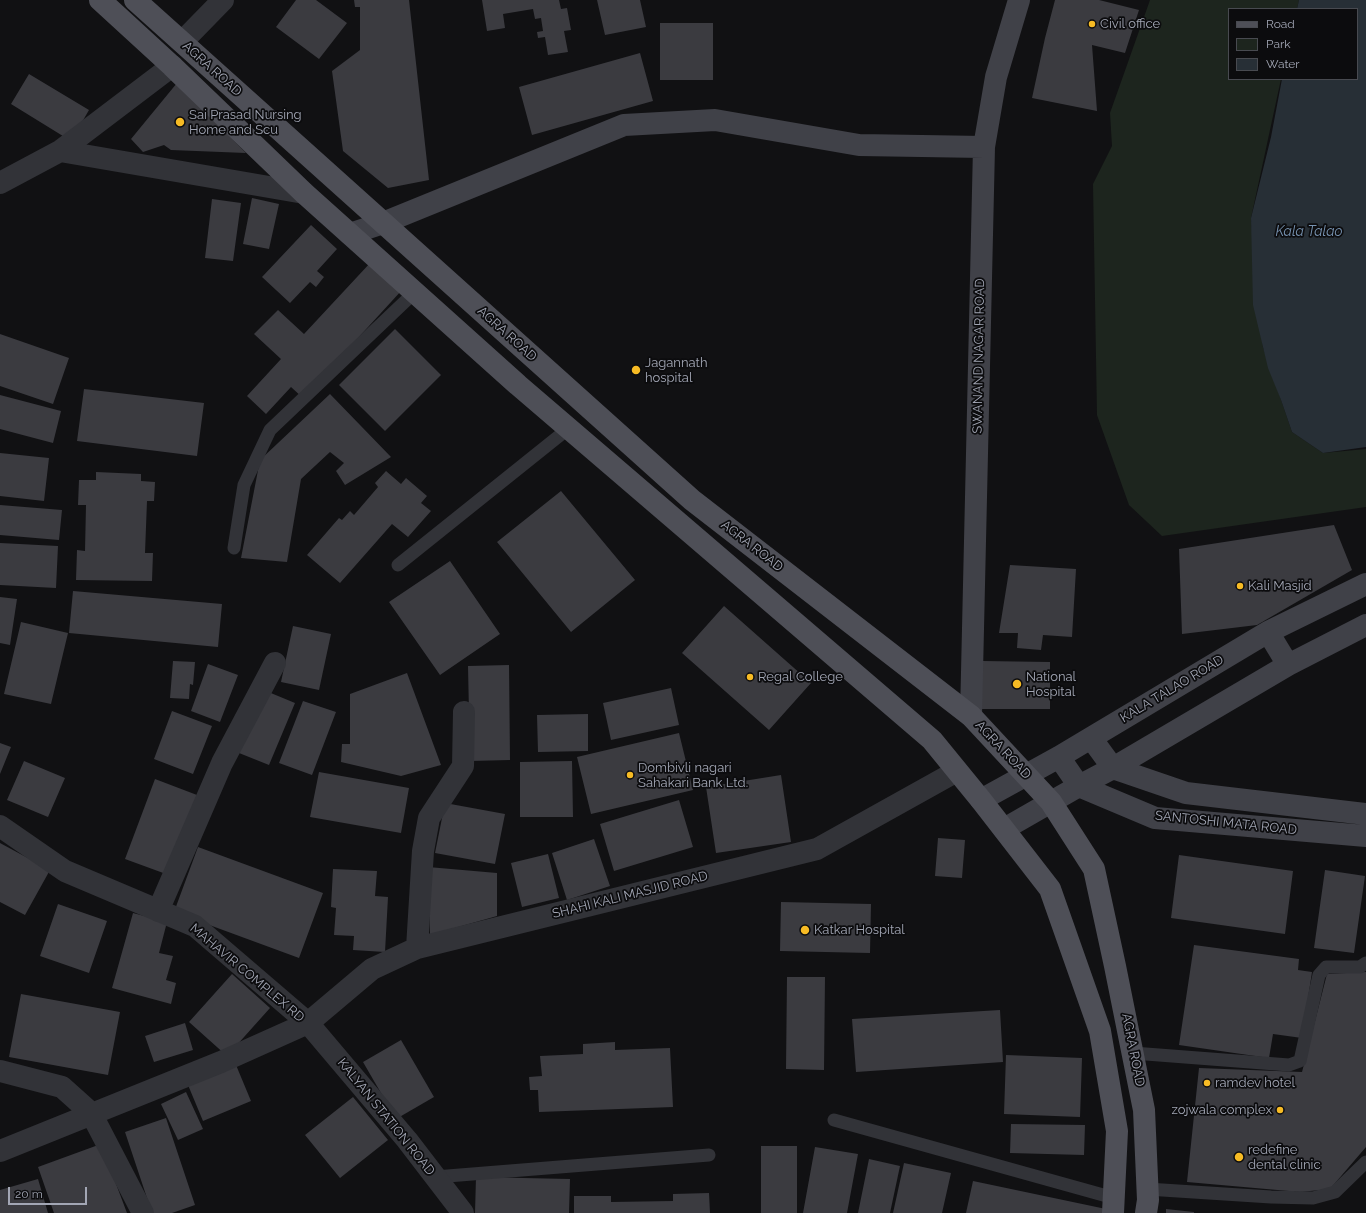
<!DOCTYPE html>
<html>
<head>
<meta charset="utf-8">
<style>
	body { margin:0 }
	#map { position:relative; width:1366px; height:1213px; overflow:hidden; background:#111113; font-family:Raleway,sans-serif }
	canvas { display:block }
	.legend { position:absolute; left:1228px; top:8px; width:130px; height:72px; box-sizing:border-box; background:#0c0c0e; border:1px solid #484a50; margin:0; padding:5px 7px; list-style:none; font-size:12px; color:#a2a6b4 }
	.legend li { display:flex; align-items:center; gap:8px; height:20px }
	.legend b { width:20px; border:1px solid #484a50 }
	.scale { position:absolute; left:8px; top:1187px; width:79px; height:18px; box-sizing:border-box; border:2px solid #a2a6b4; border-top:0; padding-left:5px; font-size:12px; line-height:14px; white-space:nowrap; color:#a2a6b4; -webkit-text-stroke:3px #0c0c0e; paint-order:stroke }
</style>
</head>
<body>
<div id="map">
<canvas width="1366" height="1213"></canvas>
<ul class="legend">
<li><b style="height:5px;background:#4e4f57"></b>Road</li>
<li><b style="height:11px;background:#1d251e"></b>Park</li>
<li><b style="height:11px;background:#272f36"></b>Water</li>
</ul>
<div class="scale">20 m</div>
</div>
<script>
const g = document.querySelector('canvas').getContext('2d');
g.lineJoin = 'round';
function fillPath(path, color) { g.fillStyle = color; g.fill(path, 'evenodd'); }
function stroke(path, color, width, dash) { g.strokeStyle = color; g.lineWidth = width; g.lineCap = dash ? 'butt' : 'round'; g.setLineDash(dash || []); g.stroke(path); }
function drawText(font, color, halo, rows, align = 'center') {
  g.font = font + ' Raleway,sans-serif'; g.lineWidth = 3.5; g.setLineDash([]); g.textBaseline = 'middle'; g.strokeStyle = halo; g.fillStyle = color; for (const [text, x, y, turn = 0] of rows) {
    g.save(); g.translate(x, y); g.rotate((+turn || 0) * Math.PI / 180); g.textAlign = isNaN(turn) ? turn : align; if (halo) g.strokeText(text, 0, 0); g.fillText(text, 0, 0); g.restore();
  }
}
fillPath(new Path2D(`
	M1150 0H1299L1297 9H1229V79H1281L1251 218 1263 347 1292 432 1323 453 1366 449V507L1162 536 1129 505 1097 415 1093 184 1112 146 1110 113Z`), '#1d251e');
fillPath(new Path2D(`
	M1299 0H1366V447L1323 453 1292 432 1281 400 1268 368 1253 305 1251 218 1271 137 1282 79H1357V9H1297Z`), '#272f36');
fillPath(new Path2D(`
	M296 0H316L347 23 319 59 276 27Z
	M354 0H409L429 180 388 188 343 151 332 71 360 50V7H355Z
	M482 0H559L561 9 567 8 571 30 564 31 568 52 548 55 545 37 538 38 537 32 543 31 541 18 535 19 533 9 503 14 505 28 487 31Z
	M597 0H640L646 27 605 35Z
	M1055 0H1099L1139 10 1125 53 1092 45 1097 111 1032 98 1045 38Z
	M660 23H713V80H660Z
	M640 53 653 101 532 135 519 87Z
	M29 74 89 110 71 141 11 104Z
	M177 83 246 153 171 150 164 145 143 152 131 139Z
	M252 198 279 204 269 249 243 244Z
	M212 199 241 203 233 261 205 258Z
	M311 225 337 249 317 271 324 277 316 287 310 282 290 303 262 277Z
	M371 262 402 290 303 398 291 387 266 414 247 396 281 359 254 334 278 310 304 334Z
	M395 329 441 375 385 431 339 385Z
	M0 334 69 358 53 404 0 386Z
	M84 389 204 403 197 456 77 441Z
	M330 394 391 457 345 485 336 471 344 463 330 452 301 479 287 562 241 558 260 460Z
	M0 395 61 411 53 443 0 429Z
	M0 453 49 458 44 501 0 496Z
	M386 471 401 484 406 478 427 496 421 503 431 511 408 537 392 524 340 583 307 555 339 518 342 520 350 511 354 515 378 487 375 483Z
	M96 472 141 474V481L155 482 154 501H147L145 553H153L152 581 76 580 77 550 85 551 86 505H78L79 480H96Z
	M561 491 635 580 571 632 497 542Z
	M0 505 62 510 59 540 0 535Z
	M1334 525 1352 570 1257 625 1182 634 1179 549Z
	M0 543 58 546 56 588 0 585Z
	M450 561 500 634 440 675 389 602Z
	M1010 565 1076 569 1072 637 1043 635 1041 650 1017 648 1018 633H999Z
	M73 591 222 604 218 647 69 633Z
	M0 597 17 599 10 645 0 643Z
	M724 606 811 683 769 730 682 653Z
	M21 622 68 633 51 704 4 694Z
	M293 626 331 634 319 690 281 682Z
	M173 661 195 662 193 685 190 684 189 699 170 698Z
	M982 661 1050 662V709H982Z
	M208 664 238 675 220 722 191 711Z
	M509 665 510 760 470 761 468 666Z
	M407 673 441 765 401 776 341 762 342 744H350V694Z
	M671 688 679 725 611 740 603 703Z
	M266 691 295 703 269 765 239 753Z
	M303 701 336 712 312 775 279 763Z
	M172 711 212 726 193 774 154 759Z
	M588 714V751L538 752 537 715Z
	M679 733 693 790 591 814 577 757Z
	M0 743 11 747 0 774Z
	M24 761 65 778 48 817 7 800Z
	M572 761 573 817H520V762Z
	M319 772 409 788 401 833 310 817Z
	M781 775 791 842 716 853 706 787Z
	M155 779 197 795 166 874 125 859Z
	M679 800 693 847 614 871 600 824Z
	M445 803 505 814 495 864 435 853Z
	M938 838 965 840 962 878 935 876Z
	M594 839 610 886 567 900 552 853Z
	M0 843 50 870 25 915 0 902Z
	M198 847 323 893 299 958 174 912Z
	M548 854 559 898 522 907 511 863Z
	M1179 855 1293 871 1285 934 1171 918Z
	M428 867 497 873V916L430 935Z
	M333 869 377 871 375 896 388 897 385 952 353 950 354 936 334 935 336 908 331 907Z
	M1325 870 1365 876 1354 953 1314 948Z
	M781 902 871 904 870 953 780 951Z
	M58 904 107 921 89 973 40 956Z
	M133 913 167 922 159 953 173 956 166 980 176 983 171 1004 112 988Z
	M1194 945 1299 959 1298 970 1312 972 1302 1038 1273 1034 1269 1058 1179 1045Z
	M1366 972V1147L1330 1189 1300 1192 1187 1182 1199 1068 1302 1072 1327 974Z
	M232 974 270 1008 227 1056 189 1022Z
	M787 977H825L824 1070 786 1069Z
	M21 994 120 1012 108 1075 9 1057Z
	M1000 1010 1003 1062 856 1072 852 1019Z
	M185 1023 193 1050 154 1062 145 1036Z
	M401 1040 434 1097 396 1119 363 1062Z
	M615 1042V1050L670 1048 673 1107 539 1112 538 1090H530L529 1077 542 1076 540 1056 583 1054V1044Z
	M1006 1055 1082 1058 1080 1117 1004 1114Z
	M236 1065 251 1101 203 1121 188 1085Z
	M186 1092 203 1129 178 1140 161 1104Z
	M353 1097 388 1140 340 1178 305 1135Z
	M166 1118 195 1205 172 1213H152L125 1132Z
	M1011 1124 1085 1125 1084 1155 1010 1153Z
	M101 1144 127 1213H54L38 1167Z
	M761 1146H797V1213H761Z
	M815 1147 858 1154 847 1213H803Z
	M869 1159 900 1166 890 1213H858Z
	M904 1163 951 1173 942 1213H893Z
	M476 1177 570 1179 569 1213H475Z
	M38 1179 48 1213H0V1190Z
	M973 1181 1106 1209 1105 1213H966Z
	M709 1193 710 1213H574V1196H611V1202L673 1201V1194Z
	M1166 1209 1194 1212V1213H1166Z`), '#3b3b40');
stroke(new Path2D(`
	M234 548 244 485 270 430 415 292
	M398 565 569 428
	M1133 1053 1289 1065 1300 1061 1319 975 1326 967H1360L1366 963
	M834 1120 1114 1198
	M435 1177 709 1155
	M1147 1189 1271 1197 1313 1198 1335 1192 1366 1162`), '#323338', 13);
stroke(new Path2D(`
	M182 42 223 0
	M60 151 304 193
	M0 183 60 151 172 66
	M0 826 65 871 195 926 308 1023 407 1140 463 1213
	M158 911 222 763 275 663
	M417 948 423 851 429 818 463 766 464 712
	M0 1071 62 1087 91 1113 143 1213
	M0 1151 221 1062 308 1023 372 969 417 948 817 849 957 771`), '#323338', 22);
stroke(new Path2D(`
	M350 234 383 223 624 125 715 120 859 145 984 147
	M1268 632 1288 665
	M971 716 984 147 996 77 1019 0
	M1091 738 1113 768 1186 793 1366 814
	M1059 757 1079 786 1155 818 1366 836
	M981 800 1059 757 1268 632 1366 584
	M1004 829 1079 786 1113 768 1288 665 1366 625`), '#404148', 22);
stroke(new Path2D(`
	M100 0 172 66 304 193 518 385 932 740 981 800 1050 889 1100 1031 1117 1131 1113 1213
	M135 0 692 500 971 716 1051 802 1094 869 1115 966 1144 1110 1148 1200 1146 1213`), '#4e4f57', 22);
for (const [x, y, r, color] of [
	[1092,24,4,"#f7bb24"],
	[180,122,5,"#f7bb24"],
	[636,370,5,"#f7bb24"],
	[1240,586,4,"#f7bb24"],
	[750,677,4,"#f7bb24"],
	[1017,684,5,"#f7bb24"],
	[630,775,4,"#f7bb24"],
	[805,930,5,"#f7bb24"],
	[1207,1083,4,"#f7bb24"],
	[1280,1110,4,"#f7bb24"],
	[1239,1157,5,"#f7bb24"]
]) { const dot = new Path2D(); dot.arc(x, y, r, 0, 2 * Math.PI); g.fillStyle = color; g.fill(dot); stroke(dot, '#0c0c0e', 1.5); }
drawText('13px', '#a2a6b4', '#0c0c0e', [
	["Civil office",1100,24],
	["Sai Prasad Nursing",189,115],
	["Home and Scu",189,130],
	["Jagannath",645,363],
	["hospital",645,378],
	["Kali Masjid",1248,586],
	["Regal College",758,677],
	["National",1026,677],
	["Hospital",1026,692],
	["Dombivli nagari",638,768],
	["Sahakari Bank Ltd.",638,783],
	["Katkar Hospital",814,930],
	["ramdev hotel",1215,1083],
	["zojwala complex",1272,1110,"right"],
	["redefine",1248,1150],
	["dental clinic",1248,1165]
], 'left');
drawText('13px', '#a2a6b4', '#0c0c0e', [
	["AGRA ROAD",212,69,42],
	["AGRA ROAD",507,334,42],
	["SWANAND NAGAR ROAD",979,356,-89],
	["AGRA ROAD",752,546,38],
	["KALA TALAO ROAD",1172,689,-31],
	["AGRA ROAD",1003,750,47],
	["SANTOSHI MATA ROAD",1226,823,6],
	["SHAHI KALI MASJID ROAD",630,895,-14],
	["MAHAVIR COMPLEX RD",247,973,40],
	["AGRA ROAD",1133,1050,79],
	["KALYAN STATION ROAD",386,1117,51]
]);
drawText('italic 14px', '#7793b1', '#0c0c0e', [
	["Kala Talao",1309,232]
]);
</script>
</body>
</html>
